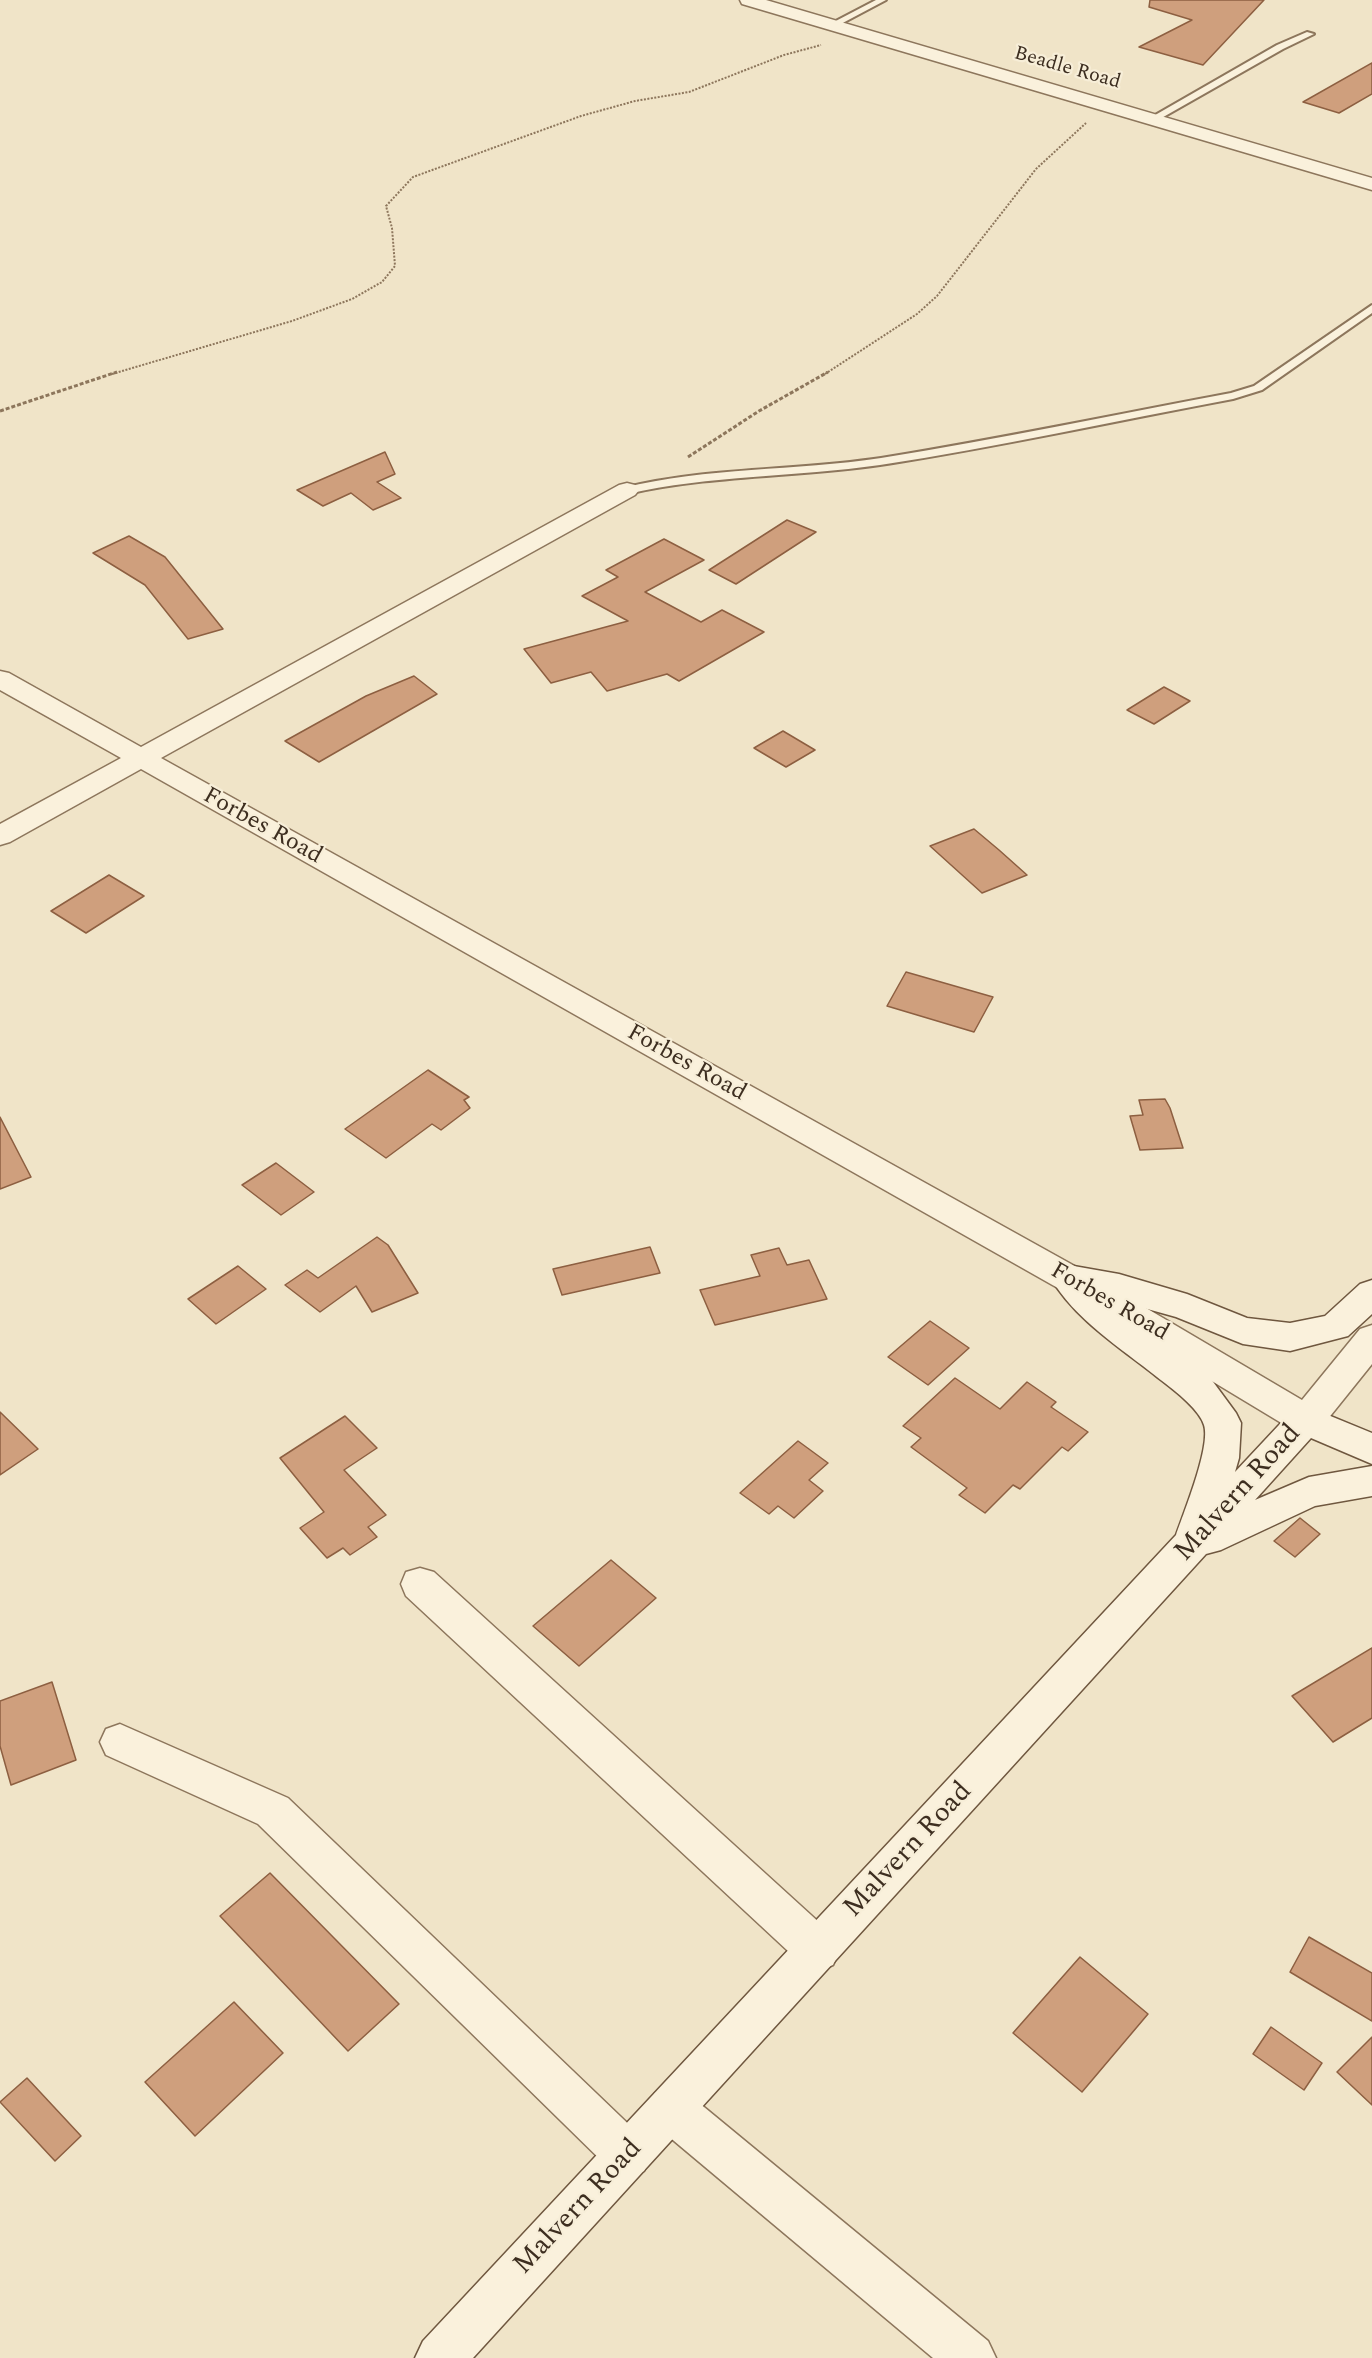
<!DOCTYPE html>
<html>
<head>
<meta charset="utf-8">
<style>
	body { margin:0 }
	canvas { display:block; background:#f0e4c8 }
</style>
</head>
<body>
<canvas width="1372" height="2358"></canvas>
<script>
const g = document.querySelector('canvas').getContext('2d');
g.lineJoin = 'round';
function fillPath(path, color) { g.fillStyle = color; g.fill(path, 'evenodd'); }
function stroke(path, color, width, dash) { g.strokeStyle = color; g.lineWidth = width; g.lineCap = dash ? 'butt' : 'round'; g.setLineDash(dash || []); g.stroke(path); }
function drawText(font, color, halo, rows, align = 'center') {
  g.font = font + ' Spectral,serif'; g.lineWidth = 4.5; g.setLineDash([]); g.textBaseline = 'middle'; g.strokeStyle = halo; g.fillStyle = color; for (const [text, x, y, turn = 0] of rows) {
    g.save(); g.translate(x, y); g.rotate((+turn || 0) * Math.PI / 180); g.textAlign = isNaN(turn) ? turn : align; if (halo) g.strokeText(text, 0, 0); g.fillText(text, 0, 0); g.restore();
  }
}
const building = new Path2D(`
	M1150 0H1264L1203 65 1139 47 1192 20 1149 7Z
	M1372 63V94L1339 113 1303 102Z
	M385 452 395 474 377 482 401 498 373 510 351 493 323 506 297 490Z
	M787 520 816 532 736 584 709 570Z
	M129 536 165 557 223 629 188 639 145 585 93 553Z
	M664 539 704 560 645 592 701 622 722 610 764 632 679 681 667 674 607 691 591 672 551 683 524 649 628 621 582 596 618 577 606 570Z
	M414 676 437 694 319 762 285 741 366 696Z
	M1164 687 1190 701 1154 724 1127 710Z
	M783 731 815 750 786 767 754 748Z
	M974 829 999 850 1027 875 982 893 930 846Z
	M109 875 144 896 86 933 51 911Z
	M906 972 993 997 974 1032 887 1006Z
	M428 1070 469 1097 464 1100 470 1108 441 1130 432 1124 386 1158 345 1129Z
	M1165 1099 1170 1108 1183 1148 1140 1150 1130 1116 1143 1115 1139 1100Z
	M0 1117 31 1177 0 1189Z
	M276 1163 314 1192 281 1215 242 1185Z
	M377 1237 388 1245 418 1293 372 1312 356 1286 320 1312 285 1285 307 1270 318 1278Z
	M650 1247 660 1273 562 1295 553 1269Z
	M779 1248 787 1265 809 1260 827 1299 715 1325 700 1290 760 1276 751 1255Z
	M238 1266 266 1289 216 1324 188 1299Z
	M930 1321 969 1348 928 1385 888 1357Z
	M955 1378 1000 1409 1027 1382 1056 1402 1051 1407 1088 1432 1068 1451 1062 1447 1020 1489 1013 1485 985 1513 959 1495 967 1488 911 1447 921 1438 903 1426Z
	M0 1412 38 1449 0 1475Z
	M345 1416 377 1448 344 1470 386 1515 368 1527 377 1537 350 1555 343 1548 327 1558 300 1528 324 1512 280 1458Z
	M798 1441 828 1463 809 1480 823 1491 794 1518 778 1506 769 1514 740 1493Z
	M1300 1518 1320 1534 1295 1557 1274 1541Z
	M611 1560 656 1598 579 1666 533 1626Z
	M1372 1648V1718L1333 1742 1292 1696Z
	M52 1682 76 1760 11 1785 0 1746V1701Z
	M270 1873 399 2004 348 2051 220 1916Z
	M1309 1937 1372 1973V2021L1290 1972Z
	M1080 1957 1148 2014 1082 2092 1013 2033Z
	M234 2002 283 2053 195 2136 145 2082Z
	M1271 2027 1322 2063 1304 2090 1253 2054Z
	M1372 2037V2105L1337 2072Z
	M27 2078 81 2136 55 2161 0 2102Z`);
fillPath(building, '#cf9f7d');
stroke(building, '#8d5f41', 1.5);
const lane = new Path2D(`
	M876 0H886L837 26 830 24Z
	M1307 32 1314 34 1283 49 1158 120 1150 118 1277 45Z
	M1372 305V313L1262 390 1233 399C1115 421 998 447 880 465 796 477 710 475 627 494L621 490 623 488C707 467 795 471 881 458 998 439 1114 415 1231 393L1254 386Z`);
const street = new Path2D(`
	M740 0H766L1372 178V190L742 4Z
	M627 483 635 485 639 490 635 495 161 758 1080 1269 1302 1400 1360 1329 1372 1325V1364L1319 1430 1306 1434 1293 1430 1056 1287 141 769 10 842 0 845V824L121 758 0 690V671L9 673 141 747 619 485Z
	M420 1568 434 1572 833 1935 840 1950 833 1965 818 1971 803 1965 406 1596 401 1584 406 1572Z
	M120 1724 288 1798 644 2139 651 2155 644 2171 628 2178 612 2171 258 1824 106 1755 100 1742 106 1729Z
	M671 2086 687 2093 988 2341 996 2358H933L655 2125 648 2109 655 2093Z`);
const secondary = new Path2D(`
	M1068 1265 1119 1274 1187 1294 1247 1318 1290 1323 1325 1316 1360 1284 1372 1280V1314L1348 1336 1290 1351 1243 1344 1176 1317 1108 1298 1211 1379 1236 1413 1241 1423 1239 1458 1235 1472 1293 1410 1306 1406 1372 1433V1464L1311 1438 1255 1500 1309 1477 1372 1466V1496L1315 1506 1221 1550 1206 1554 473 2358H415L423 2341 1176 1535C1184 1512 1211 1446 1204 1425 1199 1408 1171 1388 1157 1377 1122 1349 1073 1318 1051 1278L1056 1269Z`);
stroke(lane, '#8d765c', 4);
stroke(street, '#8d765c', 3);
stroke(secondary, '#6f573f', 3);
stroke(new Path2D(`
	M112 374 292 321 352 299 382 282 395 266 392 228 386 206 413 177 581 116 635 101 689 92 784 55 821 45
	M825 374 917 314 937 296 1036 169 1086 123`), '#8d765c', 2, [2, 1.5]);
stroke(new Path2D(`
	M0 411 117 372
	M688 457 759 411 828 372`), '#8d765c', 3, [4, 2]);
fillPath(lane, '#faf1dc');
fillPath(street, '#faf1dc');
fillPath(secondary, '#faf1dc');
drawText('20px', '#3d2e20', '#f7eed8', [
	["Beadle Road",1067,69,16]
]);
drawText('24px', '#3d2e20', '#f7eed8', [
	["Forbes Road",262,827,29],
	["Forbes Road",686,1064,29],
	["Forbes Road",1109,1303,30]
]);
drawText('28px', '#3d2e20', '#f7eed8', [
	["Malvern Road",1239,1494,-48],
	["Malvern Road",909,1851,-47],
	["Malvern Road",579,2208,-47]
]);
</script>
</body>
</html>
